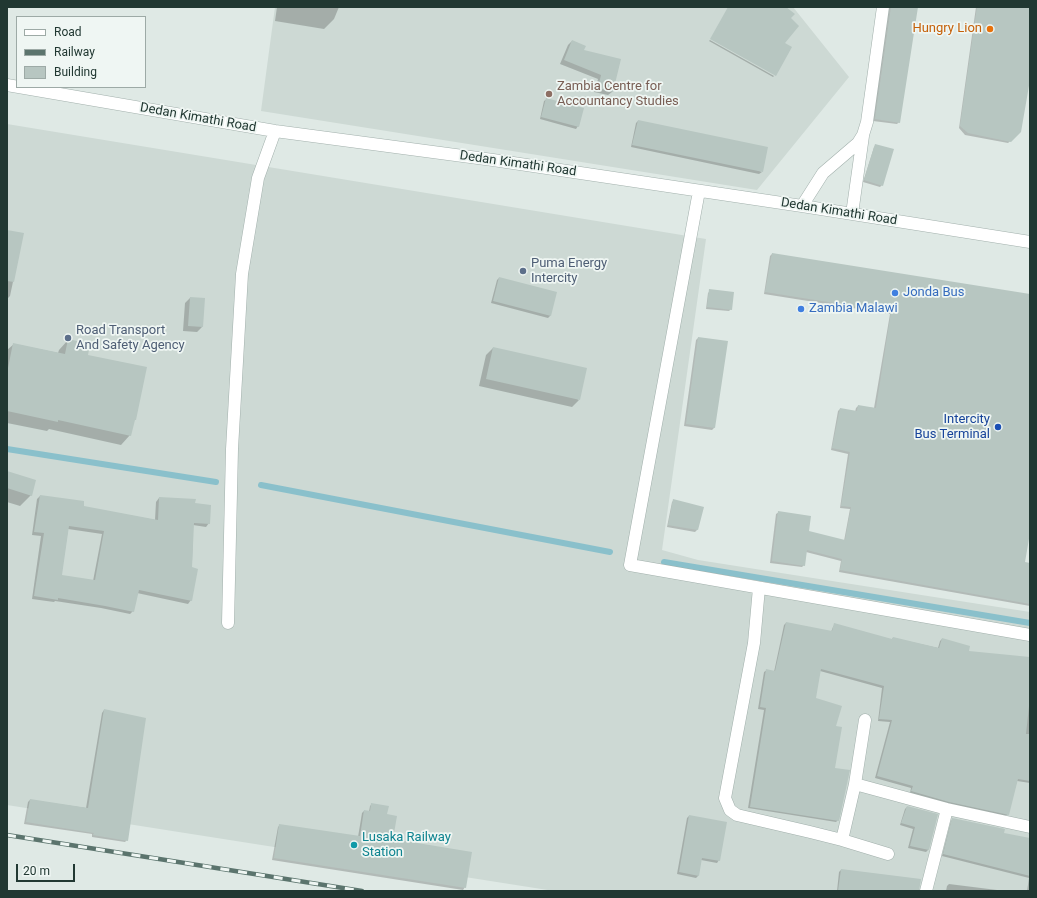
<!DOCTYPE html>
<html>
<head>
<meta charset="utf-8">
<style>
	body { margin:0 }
	#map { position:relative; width:1037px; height:898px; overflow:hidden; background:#dfe9e5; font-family:Roboto,sans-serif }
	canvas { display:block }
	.frame { position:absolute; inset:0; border:8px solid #213832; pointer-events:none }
	.legend { position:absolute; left:16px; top:16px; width:130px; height:72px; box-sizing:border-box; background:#eff6f3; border:1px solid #9daaa6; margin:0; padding:5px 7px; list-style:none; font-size:12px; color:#213832 }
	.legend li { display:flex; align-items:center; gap:8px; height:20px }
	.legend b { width:20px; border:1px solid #9daaa6 }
	.scale { position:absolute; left:16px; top:864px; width:59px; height:18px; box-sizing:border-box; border:2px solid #213832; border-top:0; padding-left:5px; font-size:12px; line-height:14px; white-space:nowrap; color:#213832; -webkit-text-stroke:3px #eff6f3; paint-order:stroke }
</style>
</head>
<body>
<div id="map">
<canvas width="1037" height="898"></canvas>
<div class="frame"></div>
<ul class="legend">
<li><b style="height:5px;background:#fff"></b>Road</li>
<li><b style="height:5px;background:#5b746d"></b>Railway</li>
<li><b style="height:11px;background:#b7c6c1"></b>Building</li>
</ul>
<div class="scale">20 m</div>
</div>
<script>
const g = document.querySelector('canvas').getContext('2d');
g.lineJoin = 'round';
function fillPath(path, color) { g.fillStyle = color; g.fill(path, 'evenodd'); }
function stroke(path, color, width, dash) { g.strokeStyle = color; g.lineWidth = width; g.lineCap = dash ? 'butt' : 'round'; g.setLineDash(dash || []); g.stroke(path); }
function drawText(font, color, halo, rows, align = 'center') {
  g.font = font + ' Roboto,sans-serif'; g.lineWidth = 3.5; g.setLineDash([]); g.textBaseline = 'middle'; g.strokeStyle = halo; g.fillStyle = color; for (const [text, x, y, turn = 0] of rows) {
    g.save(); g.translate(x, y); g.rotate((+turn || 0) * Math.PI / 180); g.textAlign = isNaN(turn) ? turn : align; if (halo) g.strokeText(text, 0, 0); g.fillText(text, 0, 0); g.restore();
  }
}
fillPath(new Path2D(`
	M275 7H793L849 77 757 190 261 111Z
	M7 124 706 239 662 550 698 560 1030 612V891H554L7 805Z`), '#cdd9d4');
fillPath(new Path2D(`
	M277 7H339L334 19 324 29 275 21Z
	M889 7H917L899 122 897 124 873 121Z
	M976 7H1030V74L1020 132 1008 143 965 135 959 128Z
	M710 40 774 76 773 77 709 41Z
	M572 41 583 51 620 60 612 92 608 95 594 92 598 79 560 64 568 45Z
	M547 99 578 126 576 129 540 119 544 101Z
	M638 121 762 172 759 174 631 147 636 123Z
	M876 145 882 185 880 187 863 182 874 147Z
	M7 231 23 234 10 296 7 299Z
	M772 254 1030 295V527L1024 563 1030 564V606L839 572 841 561 806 552 804 565 802 567 770 563 776 514 779 512 808 532 844 541 850 509 840 508 848 454 831 450 838 411 840 409 855 412 856 408 858 406 874 408 890 314 764 294 770 256Z
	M499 278 556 293 550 316 548 318 491 303 497 280Z
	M710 291 731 309 729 311 706 309 708 293Z
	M190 298 204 299 202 327 197 332 183 331 185 303Z
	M698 338 727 342 714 428 712 430 684 426 696 340Z
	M68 340 87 355 130 435 121 445 49 429 47 431 7 423V350L14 344 58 353 59 350Z
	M493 348 579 400 572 407 479 386 486 355Z
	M7 472 31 495 20 506 7 502Z
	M40 496 83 507 155 520 156 502 159 498 194 504 209 523 206 527 193 525 191 600 188 604 137 593 133 611 130 614 101 608 55 601 54 602 32 599 41 536 32 535 37 499ZM68 529 102 534 93 581 61 576Z
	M674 500 703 508 697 530 695 532 667 527 672 502Z
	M786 623 831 632 833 627 835 624 891 640 893 638 938 648 940 641 942 639 968 652 1030 658V783L1017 781 1008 814 1005 816 946 803 910 793 911 788 875 778 890 722 878 721 882 688 820 671 815 698 835 727 834 769 838 820 836 822 748 808 764 710 758 709 764 672 767 670 774 672 784 625Z
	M104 710 127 840 125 842 92 837V834L24 824 28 802 30 800 86 808 102 713Z
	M372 804 386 815 392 840 465 887 463 890 272 860 278 827 280 825 358 837 362 813 364 811 369 812 370 806Z
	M907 807 937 815 928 850 926 852 908 848 913 829 900 825 905 809Z
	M689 816 719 860 717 863 701 860 698 876 696 878 677 874 687 818Z
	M953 819 1002 834 1030 839V891H1027L1029 878 942 856 951 821Z
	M841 870 914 891H837L839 872Z
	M949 884 1005 891H946L947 886Z`), '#0003');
stroke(new Path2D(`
	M7 449 216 482
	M261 485 610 552
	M664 562 1030 623`), '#8ac0cb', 6);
fillPath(new Path2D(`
	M728 7H786L795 14 791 18 799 26 785 43 792 47 776 76 710 39Z
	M891 7H918L900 123 875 119Z
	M977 7H1030V80L1021 132 1011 142 968 133 960 126Z
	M572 40 586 46 584 50 621 59 613 92 598 88 601 75 564 60Z
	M546 98 584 108 579 127 541 117Z
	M638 120 768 147 763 172 632 145Z
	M875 144 894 149 883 186 864 180Z
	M7 230 24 233 14 282 7 281Z
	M772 253 1030 294V533L1025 562 1030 563V604L840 570 842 559 807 550 805 566 772 561 778 511 811 516 809 531 845 540 851 507 841 506 850 452 832 448 840 408 857 411 858 405 876 408 891 312 765 292Z
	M499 277 557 292 551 316 493 301Z
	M709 289 734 292 732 310 707 307Z
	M190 297 205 298 203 327 188 326Z
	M698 337 728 341 715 428 686 424Z
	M68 339 90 344 88 355 147 367 136 420H135L131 436 58 420V422L7 411V373L13 343 65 354Z
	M493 347 587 368 580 400 486 379Z
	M7 471 36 480 32 496 7 488Z
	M40 495 84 501V506L158 520 159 497 196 499 195 503 211 505 210 524 194 523 192 567 198 569 192 601 139 590 134 612 105 606 58 598V600L34 596 44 533 34 532ZM69 526 104 531 95 580 62 575Z
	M673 499 704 507 698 530 668 525Z
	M786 622 832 631 834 623 892 639 893 637 939 648 942 638 970 646 969 651 1030 657V697L1026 734H1030V781L1018 779 1009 815 949 802 911 791 913 786 877 776 892 720 879 719 884 686 821 669 816 698 842 706 836 726 842 727 835 768 850 770 839 821 750 807 766 708 760 707 766 669 775 671Z
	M104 709 146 718 128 841 93 835 94 833 26 822 30 799 88 808Z
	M371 803 389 806 387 814 397 816 393 839 472 852 466 888 274 858 279 824 360 836 364 810 370 811Z
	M907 806 938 814 929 850 910 846 915 827 901 823Z
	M689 815 727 822 720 861 702 858 699 876 679 872Z
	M952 818 1005 829 1004 833 1030 838V876L943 854Z
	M841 869 921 879 919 891H838Z`), '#b7c6c1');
const street = new Path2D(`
	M7 85 275 131 493 160 802 206 1030 242
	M699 191 630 565 1030 635
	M802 206 823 173 858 143 863 135 867 122 883 7
	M852 214 863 136
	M759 588 754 643 725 798 730 810 737 815 810 832 842 840 855 784 947 809 1030 827
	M228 623 232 449 242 274 258 178 275 131
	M855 784 865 720
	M842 840 888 854
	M926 891 947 809`);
stroke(street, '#a2b0ac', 13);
stroke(street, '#fff', 12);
const rail = new Path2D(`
	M7 835 362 891`);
stroke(rail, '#5b746d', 4.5);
stroke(rail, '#eff6f3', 3, [9]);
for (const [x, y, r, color] of [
	[990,29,4,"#e8710a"],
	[549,94,4,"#8d6e63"],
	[523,271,4,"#5c6f8a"],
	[895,293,4,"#3f7fe0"],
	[801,309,4,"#3f7fe0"],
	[68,338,4,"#5c6f8a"],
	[998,427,4,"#1a4fb4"],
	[354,845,4,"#0f9aa8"]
]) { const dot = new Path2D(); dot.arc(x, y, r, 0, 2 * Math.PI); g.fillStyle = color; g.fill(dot); stroke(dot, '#eff6f3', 1.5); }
drawText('13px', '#c56008', '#eff6f3', [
	["Hungry Lion",982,29]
], 'right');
drawText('13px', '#785e54', '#eff6f3', [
	["Zambia Centre for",557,87],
	["Accountancy Studies",557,102]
], 'left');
drawText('13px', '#213832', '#eff6f3', [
	["Dedan Kimathi Road",198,118,10],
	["Dedan Kimathi Road",518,164,8],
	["Dedan Kimathi Road",839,212,9]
]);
drawText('13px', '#4e5e75', '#eff6f3', [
	["Puma Energy",531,264],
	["Intercity",531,279],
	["Road Transport",76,331],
	["And Safety Agency",76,346]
], 'left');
drawText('13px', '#366cbe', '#eff6f3', [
	["Jonda Bus",903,293],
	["Zambia Malawi",809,309]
], 'left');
drawText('13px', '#164399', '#eff6f3', [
	["Intercity",990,420],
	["Bus Terminal",990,435]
], 'right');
drawText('13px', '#0d838f', '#eff6f3', [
	["Lusaka Railway",362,838],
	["Station",362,853]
], 'left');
</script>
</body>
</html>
